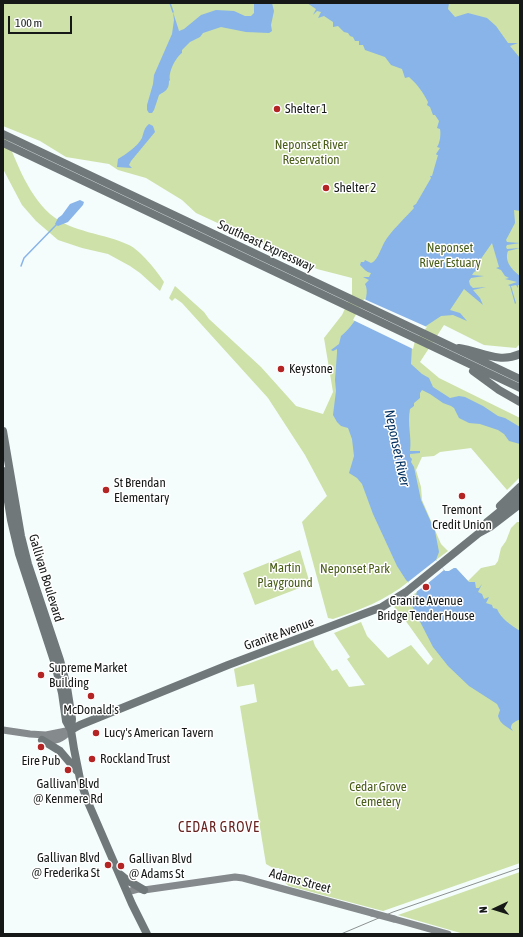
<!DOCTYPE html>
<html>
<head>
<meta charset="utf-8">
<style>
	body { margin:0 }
	#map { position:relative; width:523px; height:937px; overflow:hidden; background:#f5fcfc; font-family:"Asap Condensed",sans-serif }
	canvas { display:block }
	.frame { position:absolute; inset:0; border:4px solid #161818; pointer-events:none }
	.north { position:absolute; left:475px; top:889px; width:40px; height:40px; -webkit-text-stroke:3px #fff; paint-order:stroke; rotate:266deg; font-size:11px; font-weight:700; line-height:16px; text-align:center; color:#161818 }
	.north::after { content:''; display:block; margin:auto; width:14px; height:18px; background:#161818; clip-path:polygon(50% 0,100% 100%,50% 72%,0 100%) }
	.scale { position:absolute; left:8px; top:16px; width:64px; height:18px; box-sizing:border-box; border:2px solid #161818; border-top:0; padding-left:5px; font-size:12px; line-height:14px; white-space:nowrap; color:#161818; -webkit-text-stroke:3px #fff; paint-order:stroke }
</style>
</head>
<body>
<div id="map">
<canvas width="523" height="937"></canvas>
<div class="frame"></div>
<div class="north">N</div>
<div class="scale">100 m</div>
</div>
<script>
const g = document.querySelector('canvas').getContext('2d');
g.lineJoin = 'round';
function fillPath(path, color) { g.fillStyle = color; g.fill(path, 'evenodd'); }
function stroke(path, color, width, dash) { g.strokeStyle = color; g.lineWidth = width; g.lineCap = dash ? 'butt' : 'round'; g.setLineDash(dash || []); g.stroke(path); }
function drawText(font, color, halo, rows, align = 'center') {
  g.font = font + ' "Asap Condensed",sans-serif'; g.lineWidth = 3; g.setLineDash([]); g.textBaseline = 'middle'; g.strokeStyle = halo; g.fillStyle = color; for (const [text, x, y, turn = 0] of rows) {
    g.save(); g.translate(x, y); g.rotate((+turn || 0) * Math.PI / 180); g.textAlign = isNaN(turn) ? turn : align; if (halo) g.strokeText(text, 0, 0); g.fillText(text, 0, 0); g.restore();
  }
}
fillPath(new Path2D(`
	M3 3H520V344L516 348 484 345 444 325 420 362 439 378 520 418V477L507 490 471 448 440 452 434 456 422 457 416 470 421 487 422 500 441 544 448 551 436 560 445 571H449L454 568H456L468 581 481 568 495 565 498 561 501 548 506 541 511 528 517 522H520V863L383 911 289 886C280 880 284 874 279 868H273L266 864 240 706 257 702 254 684 237 687 234 669 313 640 315 646 332 671 337 669 349 687 365 685 347 659 350 657 334 633 361 622 367 636 388 658 411 645 428 665 433 659 400 613 394 607 417 592 408 582C386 600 360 610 333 619L328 618 302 522 327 496 305 455 268 398 182 303 175 298 172 301 169 298 175 286 204 312 209 319 261 367 296 406 323 414 333 392 324 338 342 315 352 294V278L317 269 196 213 182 200 146 178 118 170 109 164 66 157 40 141 3 126Z
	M3 129C15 158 26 192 50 214 72 233 104 233 129 245 141 251 157 271 164 282L160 291 140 273 130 266 108 254 82 248 58 240 36 221 22 205 3 169Z
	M300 550 310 584 255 605 243 573Z
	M520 872V934H464L398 915Z`), '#cde1a8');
fillPath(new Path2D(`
	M254 3H272L274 11 271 25 272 31 269 33 246 32 221 27 203 33 200 37 190 42 182 50V53C176 57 168 72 170 80L169 81C169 90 165 91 159 95L154 110 152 113H149L147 110V105L153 84 154 75 172 34 174 20 173 12 179 31 184 29 201 15 216 10 234 11 245 16H251L254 13Z
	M307 3H449L448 9 455 17 468 13 487 18 496 26 508 43H518L510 46 520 58V211L514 210 515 223 506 240 507 242 520 243 507 245 506 247 507 249 520 248 508 251C504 261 512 270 520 276V285H518V288L516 285 511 286 516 303 515 304 510 286 508 285 517 282 505 279 509 278 505 276 501 270 496 268 499 267 492 243 478 263 481 264 476 267 475 269 478 270 474 272 472 275 484 276 471 278 469 281 470 285 473 288 486 287 473 290 480 298 483 305 464 289 450 310 460 313 467 321 453 315 441 316 426 326 412 346 411 364 422 374 429 378 433 387 450 398 459 396 465 397 483 406 498 416 505 418 520 427V444L509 441 504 434 498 430 480 424 469 423 459 418 454 408 451 406 443 403 430 394 422 390 420 393V398L414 403V406L410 409C407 424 412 438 410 451H420V453L410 454V457L412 459 411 462 414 467 421 500 435 531 439 552 436 560 445 571H449L454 568H456L469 582H475L476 588H479L482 584 478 592 482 594 484 599 489 597 486 603 492 605 493 608 497 609C501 619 511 625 520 631V719C516 722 511 722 511 728L513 731C507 727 500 724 498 716L500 710 497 704 469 686 448 666 433 647 411 604V601L416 597 417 590 406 580 397 566 373 514 362 484 357 478 349 473 354 456 352 439 348 428 341 426 337 422 333 415 336 391 335 380 337 353V349L333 351 331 350 339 344 341 336C352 328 373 298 365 284L369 280 363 277H369L371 273C366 272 364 269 360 265L361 262H364L365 260 371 263C377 261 380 251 383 245 388 234 405 218 414 208L413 206 416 204 431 178 430 176H432L438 155H437L436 154 440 148 437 147C440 143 441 134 440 129L437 128 439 121 435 115H433L430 107 427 105 428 102C422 91 418 85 409 77L405 78 402 69 391 65 385 57 365 50 363 45H359V41H355L353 37 350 36 348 33 344 32 338 26 333 27V22L324 16 318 18 321 12 317 11 313 15 316 9Z
	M149 124 153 126 155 132 131 161 129 165 132 168 117 167 118 159C126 154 137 147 142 138 144 132 144 128 149 124Z
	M80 200 84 202 83 205 68 222 58 226 55 224 58 218 62 215 70 204Z`), '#88b4e9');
fillPath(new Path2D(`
	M364 299 427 327 415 341 413 349 353 320Z
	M436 560 444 570 427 584 429 587 426 590 423 587 416 592 408 582Z`), '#f5fcfc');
stroke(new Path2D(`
	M170 3 173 12
	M21 266 24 258 57 224`), '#88b4e9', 1.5);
stroke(new Path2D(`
	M3 730 30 734 46 735 71 730
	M43 740C56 742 62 739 71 730
	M127 892 138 889 144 890 235 877 243 878 372 913
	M394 919 448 934`), '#858a8c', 7);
stroke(new Path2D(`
	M3 134 520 379
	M3 143 520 388
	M459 348C481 351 498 364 520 354
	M473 371 499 390 520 402
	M3 431 21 536 28 564 60 660 67 687 72 719 71 730 74 749 80 779 87 800 132 904 147 934
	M3 471 11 520 19 554 55 664 62 693 66 721 71 730
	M500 506 520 487
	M479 533 487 522 520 495
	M71 730 80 725 228 665 382 607 406 592 479 533 490 527 520 504
	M42 740 60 751 77 771
	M121 875 127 880 144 890`), '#71787a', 8);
stroke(new Path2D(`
	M341 934 393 912 520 868`), '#8b9090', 1);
stroke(new Path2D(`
	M372 913 394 919`), '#858a8c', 7);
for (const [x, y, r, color] of [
	[277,109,4,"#b42424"],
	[326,188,4,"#b42424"],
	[281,369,4,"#b42424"],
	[106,490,4,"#b42424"],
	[462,496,4,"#b42424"],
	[426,587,4,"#b42424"],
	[41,675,4,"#b42424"],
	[91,696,4,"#b42424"],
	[96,733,4,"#b42424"],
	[41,747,4,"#b42424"],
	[92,759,4,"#b42424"],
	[68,770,4,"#b42424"],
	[108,865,4,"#b42424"],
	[121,866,4,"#b42424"]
]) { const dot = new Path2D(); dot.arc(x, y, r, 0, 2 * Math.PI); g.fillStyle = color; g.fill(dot); stroke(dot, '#fff', 1.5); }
drawText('13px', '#161818', '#fff', [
	["Shelter 1",285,109],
	["Shelter 2",334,188],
	["Keystone",289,369],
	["St Brendan",114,483],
	["Elementary",114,498],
	["Tremont",462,510,"center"],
	["Credit Union",462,525,"center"],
	["Granite Avenue",426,601,"center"],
	["Bridge Tender House",426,616,"center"],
	["Supreme Market",49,668],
	["Building",49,683],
	["McDonald's",91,710,"center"],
	["Lucy's American Tavern",104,733],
	["Rockland Trust",100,759],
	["Eire Pub",41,761,"center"],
	["Gallivan Blvd",68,784,"center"],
	["@ Kenmere Rd",68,799,"center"],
	["Gallivan Blvd",100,858,"right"],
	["@ Frederika St",100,873,"right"],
	["Gallivan Blvd",129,859],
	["@ Adams St",129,874]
], 'left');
drawText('13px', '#4a5e19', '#fff', [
	["Neponset River",311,145],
	["Reservation",311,160],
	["Neponset",450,248],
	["River Estuary",450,263],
	["Martin",285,568],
	["Playground",285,583],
	["Neponset Park",355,569],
	["Cedar Grove",378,787],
	["Cemetery",378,802]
]);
drawText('13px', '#161818', '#fff', [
	["Southeast Expressway",266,246,25],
	["Gallivan Boulevard",46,578,73],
	["Granite Avenue",279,634,-20],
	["Adams Street",300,881,15]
]);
drawText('italic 14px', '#012f5e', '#fff', [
	["Neponset River",397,448,78]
]);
g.letterSpacing = '1px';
drawText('14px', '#67221f', '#fff', [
	["CEDAR GROVE",219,828]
]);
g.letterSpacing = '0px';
</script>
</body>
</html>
